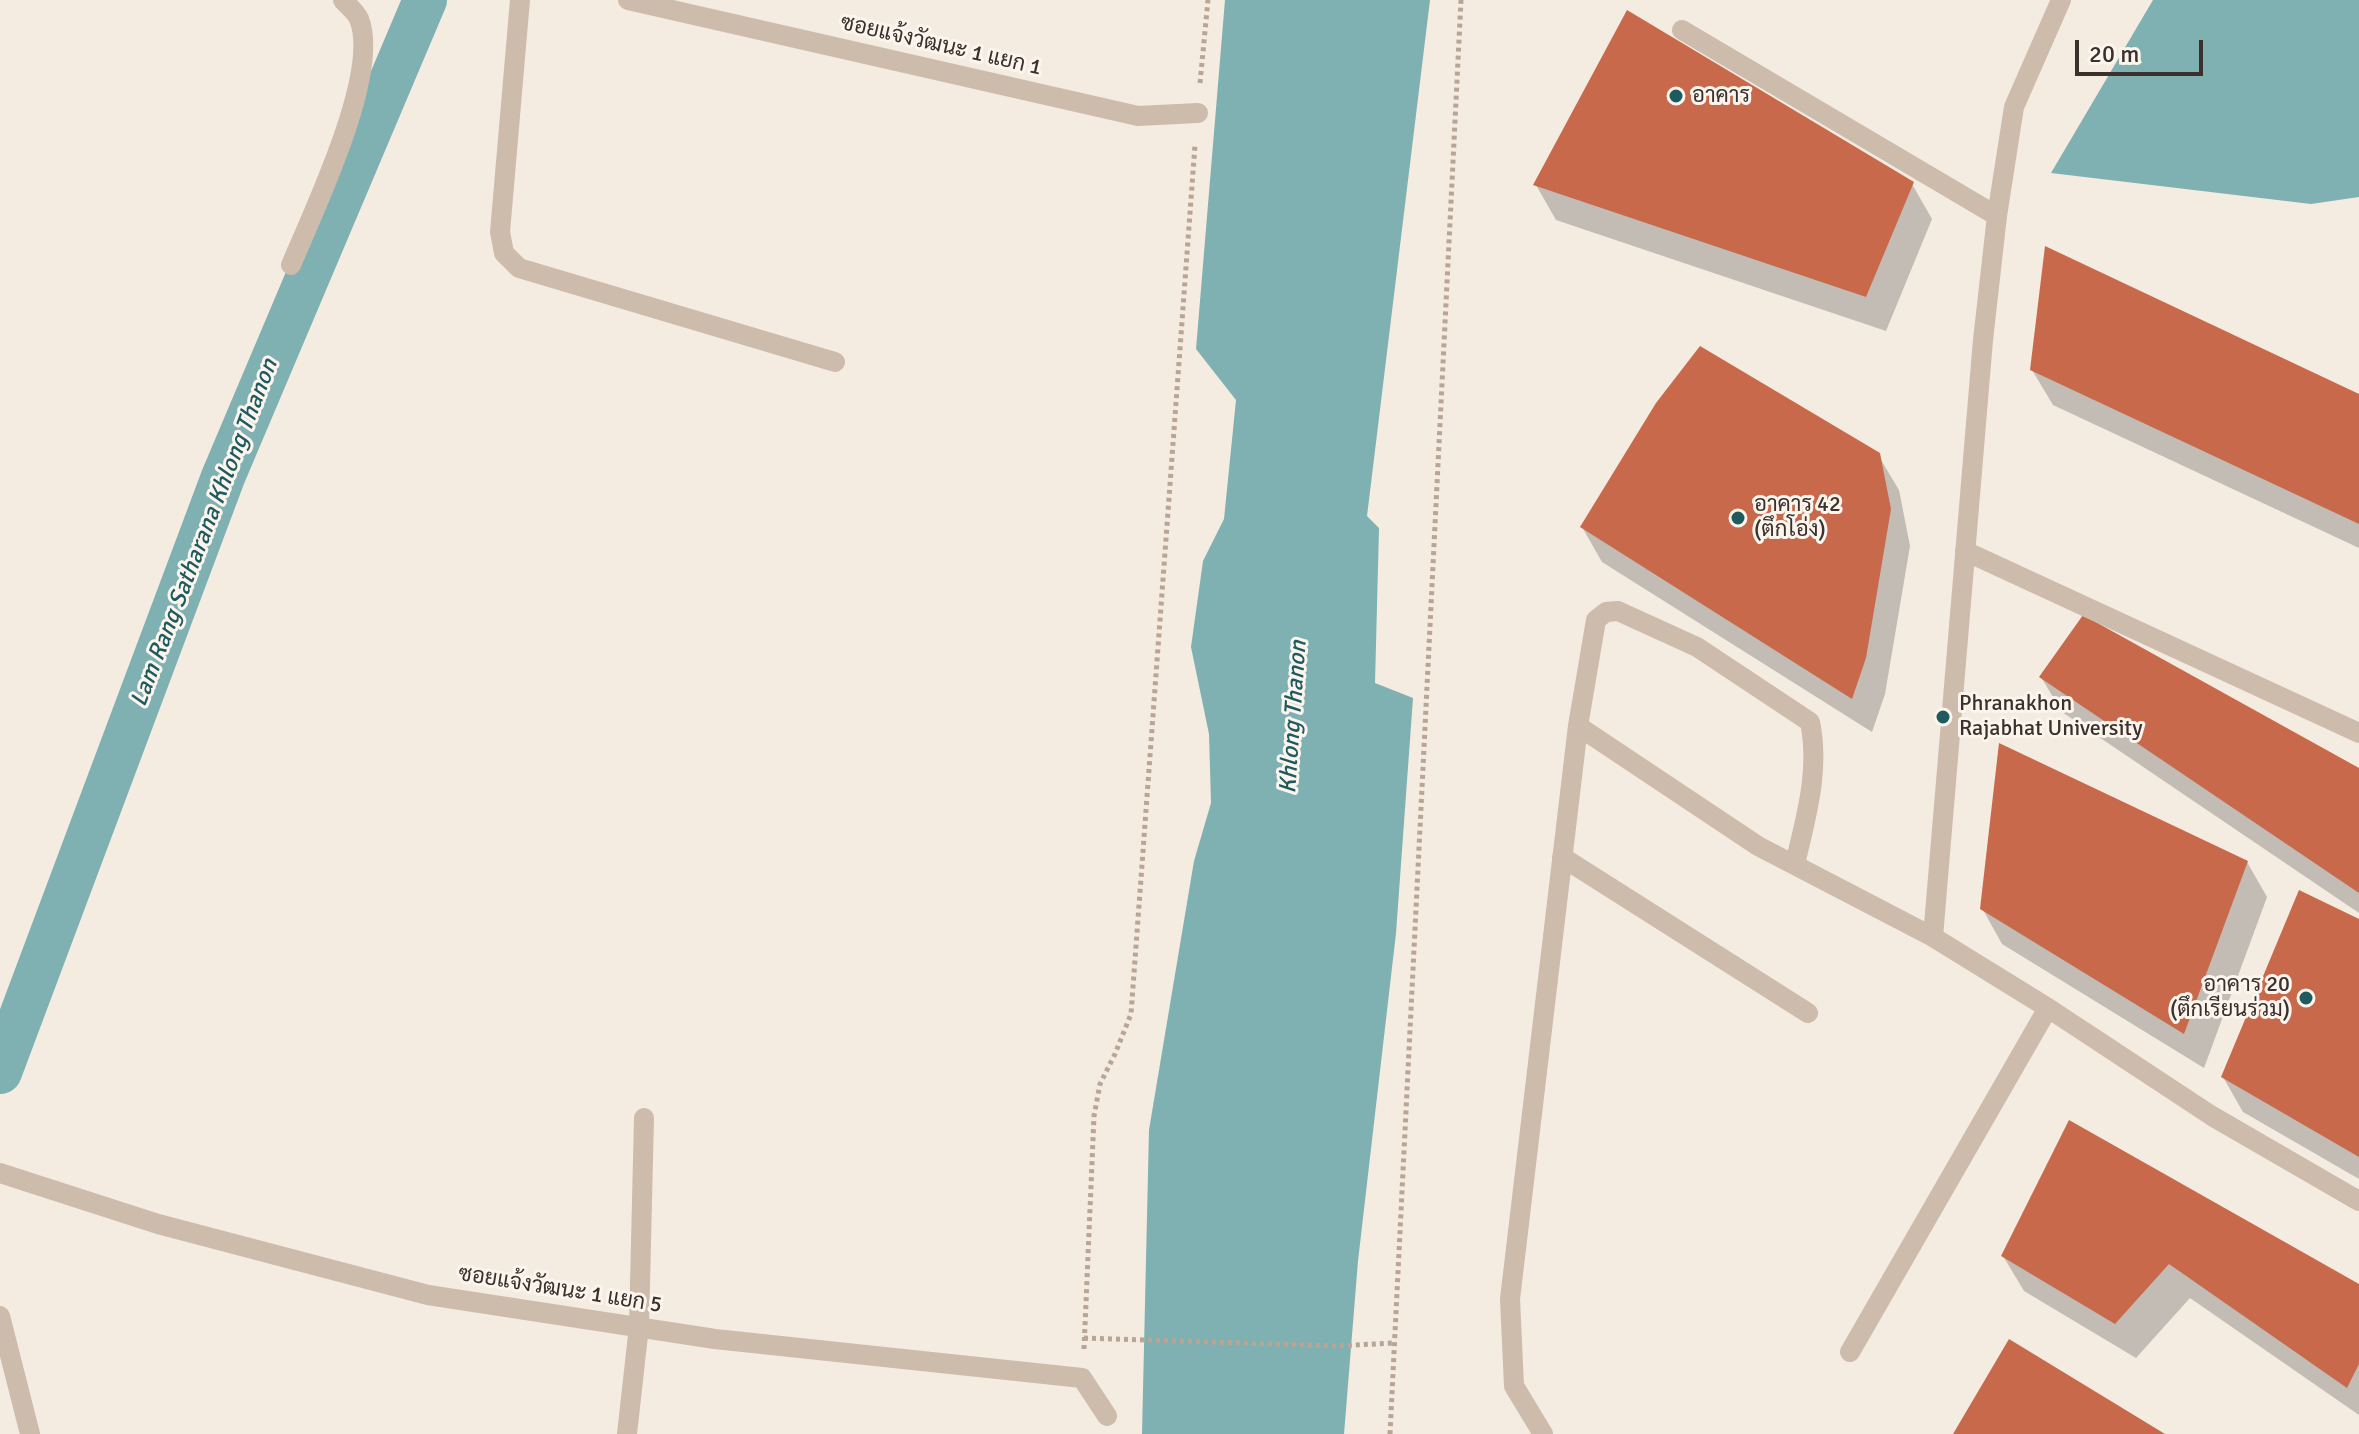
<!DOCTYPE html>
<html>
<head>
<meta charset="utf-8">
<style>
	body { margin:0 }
	#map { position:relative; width:2359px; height:1434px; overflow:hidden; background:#f4ebe1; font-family:Signika,sans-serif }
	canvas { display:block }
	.scale { position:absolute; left:2075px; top:40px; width:128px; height:36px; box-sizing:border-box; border:4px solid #3b302b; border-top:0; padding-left:10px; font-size:24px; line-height:28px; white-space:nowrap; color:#3b302b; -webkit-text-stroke:6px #fbf5ee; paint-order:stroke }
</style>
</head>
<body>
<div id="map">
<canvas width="2359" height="1434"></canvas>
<div class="scale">20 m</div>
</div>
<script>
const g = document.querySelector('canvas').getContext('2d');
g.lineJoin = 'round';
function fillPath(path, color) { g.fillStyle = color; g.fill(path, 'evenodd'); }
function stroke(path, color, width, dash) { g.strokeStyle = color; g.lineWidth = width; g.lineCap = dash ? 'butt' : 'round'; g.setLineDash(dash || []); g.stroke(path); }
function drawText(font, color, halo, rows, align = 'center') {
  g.font = font + ' Signika,Sarabun,sans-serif'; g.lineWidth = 6; g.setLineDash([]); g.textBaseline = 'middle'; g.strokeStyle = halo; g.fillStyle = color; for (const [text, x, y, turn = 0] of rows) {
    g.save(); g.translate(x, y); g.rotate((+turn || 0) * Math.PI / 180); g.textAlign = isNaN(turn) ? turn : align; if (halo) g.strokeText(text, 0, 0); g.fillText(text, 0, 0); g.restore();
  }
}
fillPath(new Path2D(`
	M1225 0H1430L1367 516 1379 528 1375 683 1413 698 1396 933 1358 1261 1344 1434H1142L1149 1130 1194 861 1211 803 1209 734 1191 647 1203 561 1224 519 1236 400 1196 349Z
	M2153 0H2359V197L2311 204 2051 173Z`), '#7fb0b2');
fillPath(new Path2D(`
	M1912 184 1932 219 1886 331 1556 220 1536 185Z
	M2032 370 2359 396V548L2053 405Z
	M1878 455 1899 490 1910 546 1885 694 1872 732 1602 562 1582 527Z
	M2041 677 2359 771V913L2062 712Z
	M2247 862 2267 897 2204 1068 2002 944 1982 908Z
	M2359 921V1179L2243 1112 2223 1077Z
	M2070 1123 2359 1286V1415L2190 1298 2136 1358 2024 1291 2003 1256Z`), '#0003');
stroke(new Path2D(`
	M0 1072 223 477 425 0`), '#7fb0b2', 44);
fillPath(new Path2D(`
	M1627 10 1914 182 1866 297 1533 185Z
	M2045 246 2359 394V524L2030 370Z
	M1700 346 1880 453 1891 509 1866 658 1852 699 1580 527 1656 403Z
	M2083 615 2359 768V893L2039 677Z
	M1999 743 2248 861 2184 1034 1980 909Z
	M2299 890 2359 919V1157L2221 1077Z
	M2069 1120 2359 1284V1364L2347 1388 2169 1264 2115 1324 2001 1256Z
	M2009 1339 2165 1434H1953Z`), '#c8694b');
stroke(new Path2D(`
	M1200 83 1208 0
	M1084 1338 1336 1346 1394 1343
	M1084 1349 1094 1116 1100 1084 1115 1054 1131 1014 1195 145
	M1390 1434 1461 0`), '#b9a596', 5, [4, 4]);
stroke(new Path2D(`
	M520 0 500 232 504 253 519 268 835 362
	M628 0 1138 116 1198 113
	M1682 30 1997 216
	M291 265C313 212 381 73 359 19 356 12 348 6 343 0
	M1965 551 2359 733
	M1578 726 1758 846 1933 937 2048 1008 2212 1116 2359 1201
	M1562 857 1808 1013
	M1933 937 1983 340 1997 216 2014 107 2061 0
	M0 1173 158 1224 428 1295 715 1339 1082 1378 1107 1416
	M0 1316 30 1434
	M1850 1352 2048 1008
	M627 1434 639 1326 644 1118
	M1543 1434 1514 1386 1510 1299 1578 726 1596 620 1606 612 1618 611 1697 647 1810 722C1820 771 1806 817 1795 864`), '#cdbbac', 20);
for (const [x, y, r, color] of [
	[1676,96,8,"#1f5a5e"],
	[1738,518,8,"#1f5a5e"],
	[1943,717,8,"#1f5a5e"],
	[2306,998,8,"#1f5a5e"]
]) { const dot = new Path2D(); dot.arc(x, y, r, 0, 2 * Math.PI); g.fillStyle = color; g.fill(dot); stroke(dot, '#fbf5ee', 3); }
drawText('22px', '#3b302b', '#fbf5ee', [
	["ซอยแจ้งวัฒนะ 1 แยก 1",941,46,13],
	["ซอยแจ้งวัฒนะ 1 แยก 5",560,1290,9]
]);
drawText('22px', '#3b302b', '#fbf5ee', [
	["อาคาร",1692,96],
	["อาคาร 42",1754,505],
	["(ตึกโอ่ง)",1754,530],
	["Phranakhon",1959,704],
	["Rajabhat University",1959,729],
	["อาคาร 20",2290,985,"right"],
	["(ตึกเรียนร่วม)",2290,1010,"right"]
], 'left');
drawText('italic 24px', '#1f5a5e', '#fbf5ee', [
	["Lam Rang Satharana Khlong Thanon",205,533,-69],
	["Khlong Thanon",1294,717,-86]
]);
</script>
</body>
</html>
